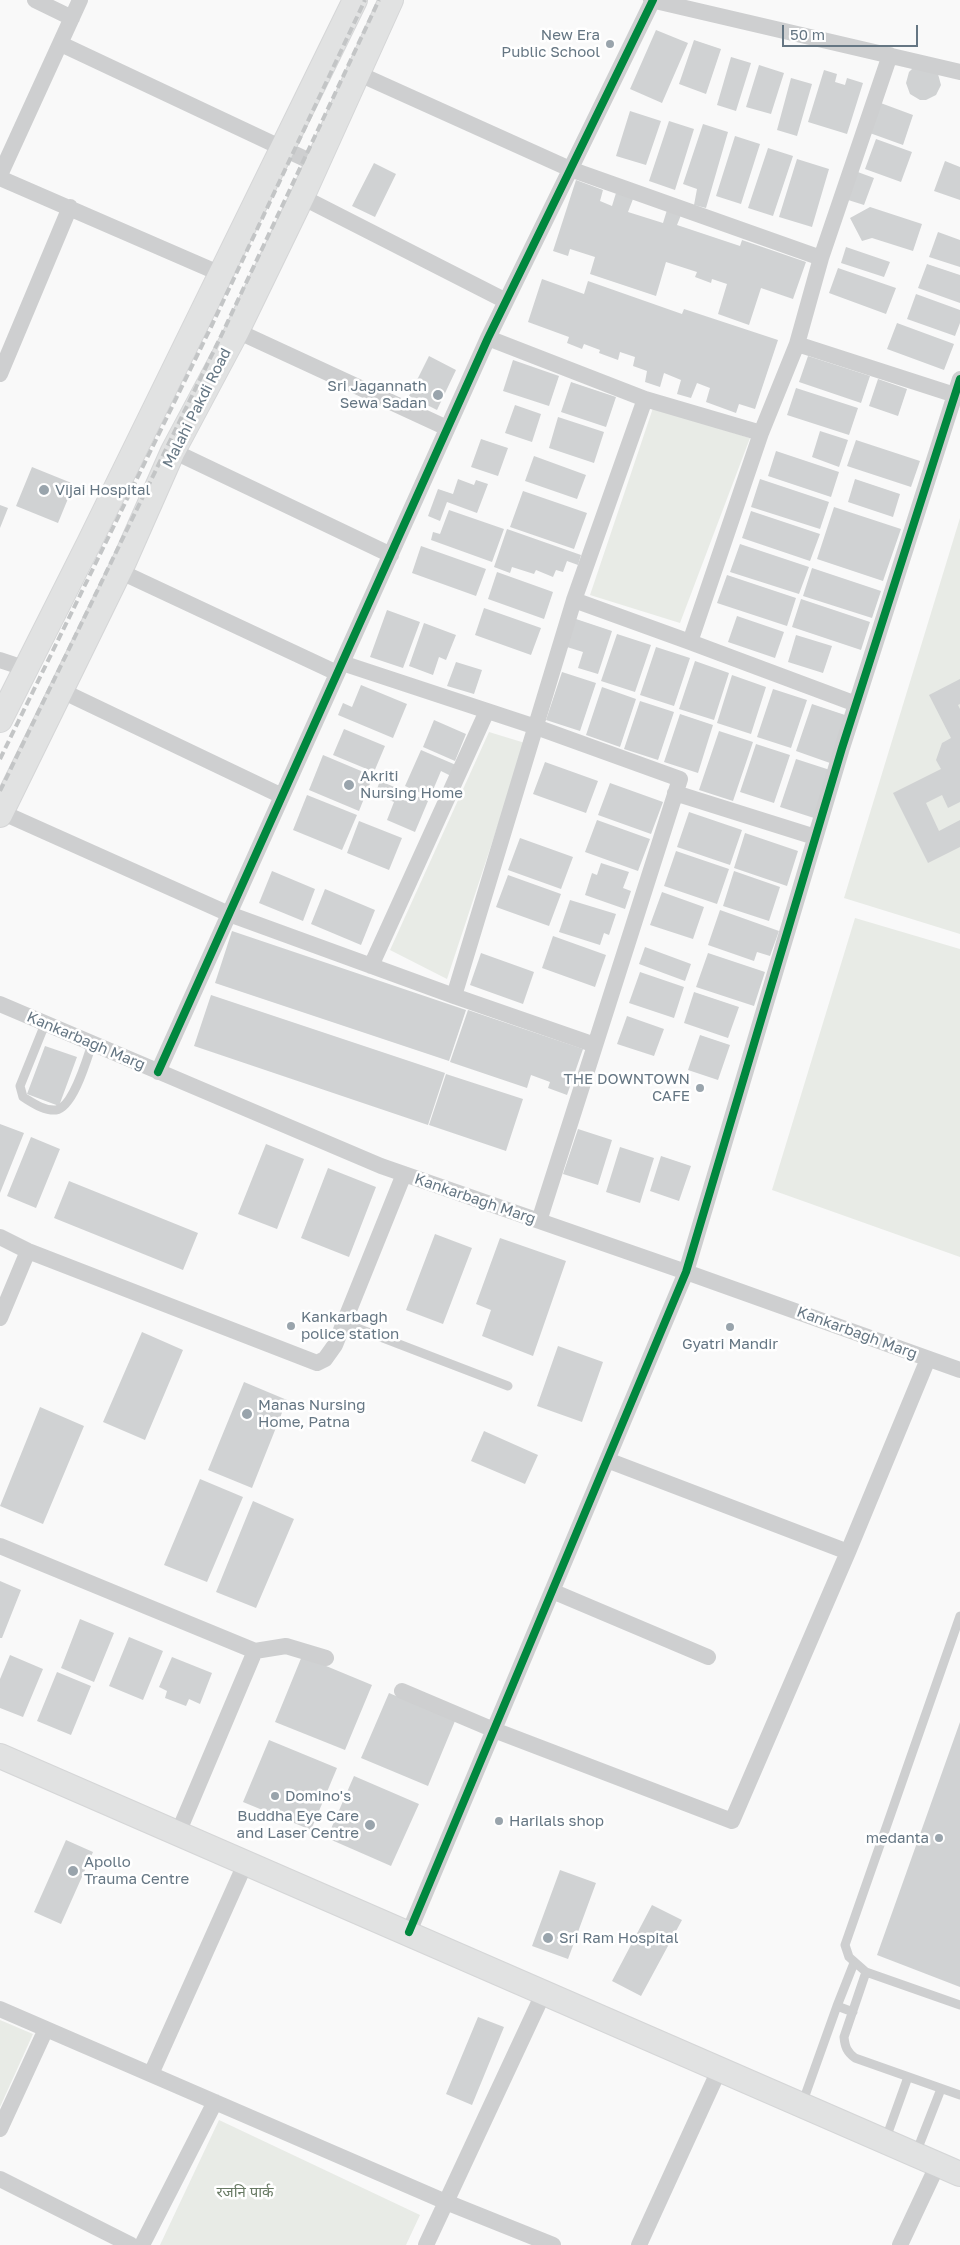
<!DOCTYPE html>
<html>
<head>
<meta charset="utf-8">
<style>
	body { margin:0 }
	#map { position:relative; width:960px; height:2245px; overflow:hidden; background:#f9f9f9; font-family:"Golos Text",sans-serif }
	canvas { display:block }
	.scale { position:absolute; left:782px; top:25px; width:136px; height:22px; box-sizing:border-box; border:2px solid #657683; border-top:0; padding-left:6px; font-size:15px; line-height:18px; white-space:nowrap; color:#657683; -webkit-text-stroke:4px #fff; paint-order:stroke }
</style>
</head>
<body>
<div id="map">
<canvas width="960" height="2245"></canvas>
<div class="scale">50 m</div>
</div>
<script>
const g = document.querySelector('canvas').getContext('2d');
g.lineJoin = 'round';
function fillPath(path, color) { g.fillStyle = color; g.fill(path, 'evenodd'); }
function stroke(path, color, width, dash) { g.strokeStyle = color; g.lineWidth = width; g.lineCap = dash ? 'butt' : 'round'; g.setLineDash(dash || []); g.stroke(path); }
function drawText(font, color, halo, rows, align = 'center') {
  g.font = font + ' "Golos Text","Noto Sans Devanagari",sans-serif'; g.lineWidth = 5; g.setLineDash([]); g.textBaseline = 'middle'; g.strokeStyle = halo; g.fillStyle = color; for (const [text, x, y, turn = 0] of rows) {
    g.save(); g.translate(x, y); g.rotate((+turn || 0) * Math.PI / 180); g.textAlign = isNaN(turn) ? turn : align; if (halo) g.strokeText(text, 0, 0); g.fillText(text, 0, 0); g.restore();
  }
}
fillPath(new Path2D(`
	M653 408 750 438 680 623 590 595Z
	M960 518V934L844 898Z
	M489 732 525 743 447 979 390 950Z
	M855 918 960 949V1257L772 1190Z
	M0 2020 33 2034 0 2107Z
	M219 2120 420 2215 406 2245H160Z`), '#e8ebe6');
fillPath(new Path2D(`
	M656 30 688 43 662 103 630 89Z
	M694 40 721 49 706 94 679 84Z
	M731 57 751 63 736 111 717 105Z
	M759 65 784 73 771 114 746 107Z
	M913 68 938 74 941 85 936 95 926 100H920L910 94 906 83 909 72Z
	M824 70 837 74 835 82 845 85 847 78 863 83 847 134 808 122Z
	M791 78 812 84 797 136 777 130Z
	M878 102 913 115 903 145 867 132Z
	M630 111 661 121 646 165 616 156Z
	M669 121 694 129 675 190 649 181Z
	M703 124 728 132 706 208 694 205 697 189 683 184Z
	M735 136 760 144 741 204 716 196Z
	M876 139 912 152 901 182 865 169Z
	M768 148 793 156 773 216 748 208Z
	M797 159 829 169 812 227 779 217Z
	M945 161 960 167V200L934 191Z
	M374 163 396 174 375 217 352 206Z
	M855 171 874 178 864 205 845 199Z
	M576 180 603 190 600 201 612 206 616 193 633 199 628 212 663 223 667 210 681 215 677 225 740 246 742 240 806 262 793 299 761 288 749 325 718 314 727 284 712 279 711 283 695 277 697 272 666 262 656 296 590 274 595 257 570 249 568 256 553 251Z
	M870 207 922 224 913 251 872 238 862 241 850 218Z
	M938 232 960 240V267L929 257Z
	M846 247 890 262 884 277 841 263Z
	M927 264 960 275V303L918 288Z
	M838 268 896 288 886 314 829 293Z
	M542 279 584 294 588 281 682 314 684 309 778 340 755 409 739 404 736 413 706 402 710 388 697 383 691 398 677 394 681 380 664 373 660 387 645 382 647 371 633 366 635 357 620 352 618 360 599 353 600 350 584 344 582 349 567 343 569 337 528 322Z
	M916 294 960 310V323L955 336 907 319Z
	M897 323 954 344 944 370 887 349Z
	M429 356 456 370 437 410 409 396Z
	M808 356 870 376 861 403 799 382Z
	M513 360 559 376 549 406 503 391Z
	M878 379 907 389 898 416 869 406Z
	M571 382 616 397 606 427 561 412Z
	M796 388 858 408 849 435 787 415Z
	M515 405 541 414 532 442 505 433Z
	M558 417 604 432 594 463 549 448Z
	M820 431 848 440 839 467 812 457Z
	M481 439 508 448 498 476 471 467Z
	M856 440 920 461 911 487 847 466Z
	M776 451 839 472 831 497 768 476Z
	M534 456 586 475 577 499 525 481Z
	M32 467 74 484 58 523 16 506Z
	M458 479 474 485 476 480 488 484 477 513 447 502 440 521 428 516 438 489 453 494Z
	M760 479 829 502 820 529 751 507Z
	M855 479 900 494 893 517 848 502Z
	M523 491 587 513 574 549 510 527Z
	M0 505 8 508 0 528Z
	M834 507 901 529 883 581 817 559Z
	M449 510 504 529 492 562 431 540 433 532 440 534Z
	M751 511 820 534 810 561 742 538Z
	M507 529 581 555 578 565 567 561 563 572 556 570 553 577 536 570 534 574 512 567 510 573 494 567Z
	M740 544 809 567 799 594 730 572Z
	M421 546 486 569 476 596 412 573Z
	M812 568 881 591 872 618 803 596Z
	M497 572 553 592 544 619 488 599Z
	M727 575 796 598 787 626 717 603Z
	M801 599 870 622 861 650 792 627Z
	M484 608 541 628 531 655 475 635Z
	M387 610 420 622 403 668 370 657Z
	M737 616 784 632 775 658 728 642Z
	M576 619 612 631 598 674 578 668 583 652 567 647Z
	M424 623 456 635 446 660 439 657 433 675 409 666Z
	M617 634 651 645 635 692 601 681Z
	M796 635 832 646 823 673 788 662Z
	M656 647 690 658 674 706 640 695Z
	M695 661 729 673 714 720 679 709Z
	M456 662 482 670 474 694 447 686Z
	M562 672 596 683 580 731 546 720Z
	M732 675 766 687 751 734 717 723Z
	M960 679V704L958 705 960 709V802L948 808 942 795 926 803 939 831 960 820V847L928 863 893 793 941 769 936 760 942 743 951 738 929 695Z
	M361 685 407 704 393 738 338 715 343 703 352 707Z
	M602 687 636 699 620 747 586 735Z
	M773 689 807 700 791 748 757 737Z
	M640 701 674 712 658 760 624 749Z
	M812 704 845 715 830 763 796 751Z
	M680 714 713 725 698 773 664 762Z
	M434 720 466 734 455 761 423 747Z
	M344 729 385 746 374 772 333 755Z
	M719 731 753 742 733 801 699 790Z
	M756 744 790 755 774 803 740 792Z
	M421 750 456 765 451 776 441 771 430 797 405 786Z
	M323 755 373 776 359 811 309 790Z
	M796 759 830 770 814 818 780 807Z
	M545 762 598 781 586 813 533 794Z
	M380 781 428 801 415 832 387 820 394 802 375 794Z
	M610 783 663 802 651 834 598 815Z
	M307 795 357 815 342 850 293 830Z
	M689 812 742 830 730 865 677 847Z
	M597 820 650 839 638 871 585 852Z
	M359 821 402 838 389 870 347 853Z
	M745 833 798 851 787 886 734 868Z
	M520 838 573 857 561 889 508 870Z
	M676 851 729 869 717 904 664 886Z
	M601 863 629 872 623 888 631 891 625 909 585 895 592 873 597 875Z
	M272 871 315 889 303 921 259 903Z
	M734 871 780 887 769 921 723 906Z
	M508 875 561 894 549 926 496 907Z
	M325 889 375 910 361 945 311 924Z
	M662 892 704 907 693 939 650 925Z
	M570 900 616 914 609 935 604 933 600 945 559 932Z
	M720 910 779 931 770 956 757 952 754 961 708 945Z
	M232 931 466 1010 449 1061 215 983Z
	M553 936 606 955 595 987 542 968Z
	M645 947 691 964 685 981 639 964Z
	M481 953 534 972 523 1004 470 985Z
	M708 953 765 972 754 1006 696 987Z
	M640 972 684 987 674 1018 629 1003Z
	M694 992 739 1007 728 1038 684 1023Z
	M211 995 445 1073 428 1125 194 1046Z
	M468 1010 583 1049 567 1095 548 1088 550 1082 531 1075 527 1088 450 1062Z
	M627 1016 664 1029 654 1056 617 1044Z
	M700 1035 730 1045 718 1080 688 1070Z
	M45 1046 77 1057 59 1106 27 1094Z
	M446 1074 523 1099 506 1151 429 1125Z
	M0 1124 24 1133 0 1193Z
	M578 1129 612 1140 598 1185 563 1174Z
	M31 1137 60 1149 36 1208 7 1196Z
	M266 1144 304 1159 277 1229 238 1214Z
	M620 1147 654 1158 640 1203 606 1192Z
	M661 1156 691 1166 679 1201 650 1191Z
	M328 1168 376 1187 349 1257 301 1238Z
	M69 1181 198 1233 183 1270 54 1218Z
	M435 1234 472 1248 443 1324 406 1310Z
	M500 1238 566 1261 533 1356 482 1336 491 1310 476 1304Z
	M142 1332 183 1350 145 1440 103 1422Z
	M558 1346 603 1362 582 1422 537 1406Z
	M244 1382 287 1400 252 1488 208 1470Z
	M40 1407 84 1426 43 1524 0 1506Z
	M484 1431 538 1455 525 1484 471 1461Z
	M200 1479 243 1497 207 1582 164 1565Z
	M253 1501 294 1519 256 1608 216 1592Z
	M0 1581 21 1590 2 1638H0Z
	M80 1619 114 1633 94 1682 61 1668Z
	M129 1637 163 1651 143 1700 109 1686Z
	M10 1655 43 1669 23 1717 0 1708V1679Z
	M302 1656 372 1685 345 1750 275 1722Z
	M172 1657 212 1673 200 1704 189 1699 186 1706 165 1698 167 1691 159 1687Z
	M57 1672 91 1686 71 1735 37 1721Z
	M389 1693 455 1721 428 1786 361 1758Z
	M960 1722V1987L877 1955Z
	M269 1740 337 1768 311 1830 243 1802Z
	M354 1776 419 1804 391 1866 327 1838Z
	M66 1840 93 1852 61 1924 34 1912Z
	M560 1870 596 1883 568 1959 532 1946Z
	M652 1905 682 1920 641 1996 612 1981Z
	M478 2017 504 2027 472 2105 446 2094Z`), '#d0d2d3');
const secondary = new Path2D(`
	M0 720 89 543 355 0
	M0 815 124 562 173 451 237 331 302 197 391 0
	M0 1756 960 2174`);
stroke(secondary, '#d5d6d7', 26);
stroke(new Path2D(`
	M45 1024 20 1086 23 1097C33 1103 44 1111 56 1110 73 1108 87 1059 92 1044
	M344 1323 508 1386
	M960 1616 845 1945 849 1957 866 1972 960 2005
	M866 1972 844 2037C845 2047 847 2052 855 2058L960 2095
	M853 2012 837 2006 854 1963
	M802 2104 837 2006
	M885 2141 908 2077
	M916 2153 941 2089`), '#cecfd0', 9);
stroke(new Path2D(`
	M35 0 72 18
	M651 0 960 72
	M61 44 316 164
	M357 73 570 169 821 258
	M0 175 80 0
	M0 178 221 274
	M302 197 506 301
	M237 331 447 428
	M488 338 645 399
	M797 344 955 395
	M0 374 70 207
	M761 433 645 399 574 600 690 642 761 433 797 344 821 258 890 55
	M173 451 391 555
	M119 571 337 673
	M690 642 856 704
	M0 660 24 668
	M342 663 536 727 680 779 539 1221
	M60 690 282 796
	M675 793 815 837
	M1 812 229 914 454 996 574 600
	M371 966 487 711
	M454 996 595 1045
	M0 1004 381 1166 686 1272 960 1370
	M158 1072 488 338 653 0
	M0 1237 28 1251 317 1363 325 1359 335 1345 404 1174
	M0 1318 28 1251
	M607 1460 848 1552
	M0 1546 255 1651 286 1646 326 1658
	M552 1591 708 1657
	M402 1691 494 1730 732 1821 848 1552 928 1359
	M178 1833 255 1651
	M409 1932 686 1272 842 748 960 379
	M0 2009 446 2202 553 2245
	M151 2074 246 1862
	M0 2129 46 2029
	M0 2179 131 2245
	M142 2245 215 2102
	M426 2245 544 1992
	M639 2245 720 2068
	M900 2245 938 2164`), '#cecfd0', 16);
stroke(secondary, '#e1e2e2', 24);
stroke(new Path2D(`
	M0 759 211 327 365 0
	M0 791 222 334 379 0`), '#c3c5c6', 4, [8, 4]);
stroke(new Path2D(`
	M158 1072 488 338 653 0
	M409 1932 686 1272 842 748 960 379`), '#00873e', 8);
for (const [x, y, r, color] of [
	[610,44,5,"#99a4ac"],
	[438,395,6,"#99a4ac"],
	[44,490,6,"#99a4ac"],
	[349,785,6,"#99a4ac"],
	[700,1088,5,"#99a4ac"],
	[291,1326,5,"#99a4ac"],
	[730,1327,5,"#99a4ac"],
	[247,1414,6,"#99a4ac"],
	[275,1796,5,"#99a4ac"],
	[499,1821,5,"#99a4ac"],
	[370,1825,6,"#99a4ac"],
	[939,1838,5,"#99a4ac"],
	[73,1871,6,"#99a4ac"],
	[548,1938,6,"#99a4ac"]
]) { const dot = new Path2D(); dot.arc(x, y, r, 0, 2 * Math.PI); g.fillStyle = color; g.fill(dot); stroke(dot, '#fff', 2); }
drawText('15px', '#657683', '#fff', [
	["New Era",600,35,"right"],
	["Public School",600,52,"right"],
	["Sri Jagannath",427,386,"right"],
	["Sewa Sadan",427,403,"right"],
	["Vijai Hospital",55,490],
	["Akriti",360,776],
	["Nursing Home",360,793],
	["THE DOWNTOWN",690,1079,"right"],
	["CAFE",690,1096,"right"],
	["Kankarbagh",301,1317],
	["police station",301,1334],
	["Gyatri Mandir",730,1344,"center"],
	["Manas Nursing",258,1405],
	["Home, Patna",258,1422],
	["Domino's",285,1796],
	["Buddha Eye Care",359,1816,"right"],
	["and Laser Centre",359,1833,"right"],
	["Harilals shop",509,1821],
	["medanta",929,1838,"right"],
	["Apollo",84,1862],
	["Trauma Centre",84,1879],
	["Sri Ram Hospital",559,1938]
], 'left');
drawText('15px', '#657683', '#fff', [
	["Malahi Pakdi Road",197,408,-63],
	["Kankarbagh Marg",86,1041,23],
	["Kankarbagh Marg",475,1199,19],
	["Kankarbagh Marg",857,1333,20]
]);
drawText('15px', '#687a64', '#fff', [
	["रजनि पार्क",245,2192]
]);
</script>
</body>
</html>
